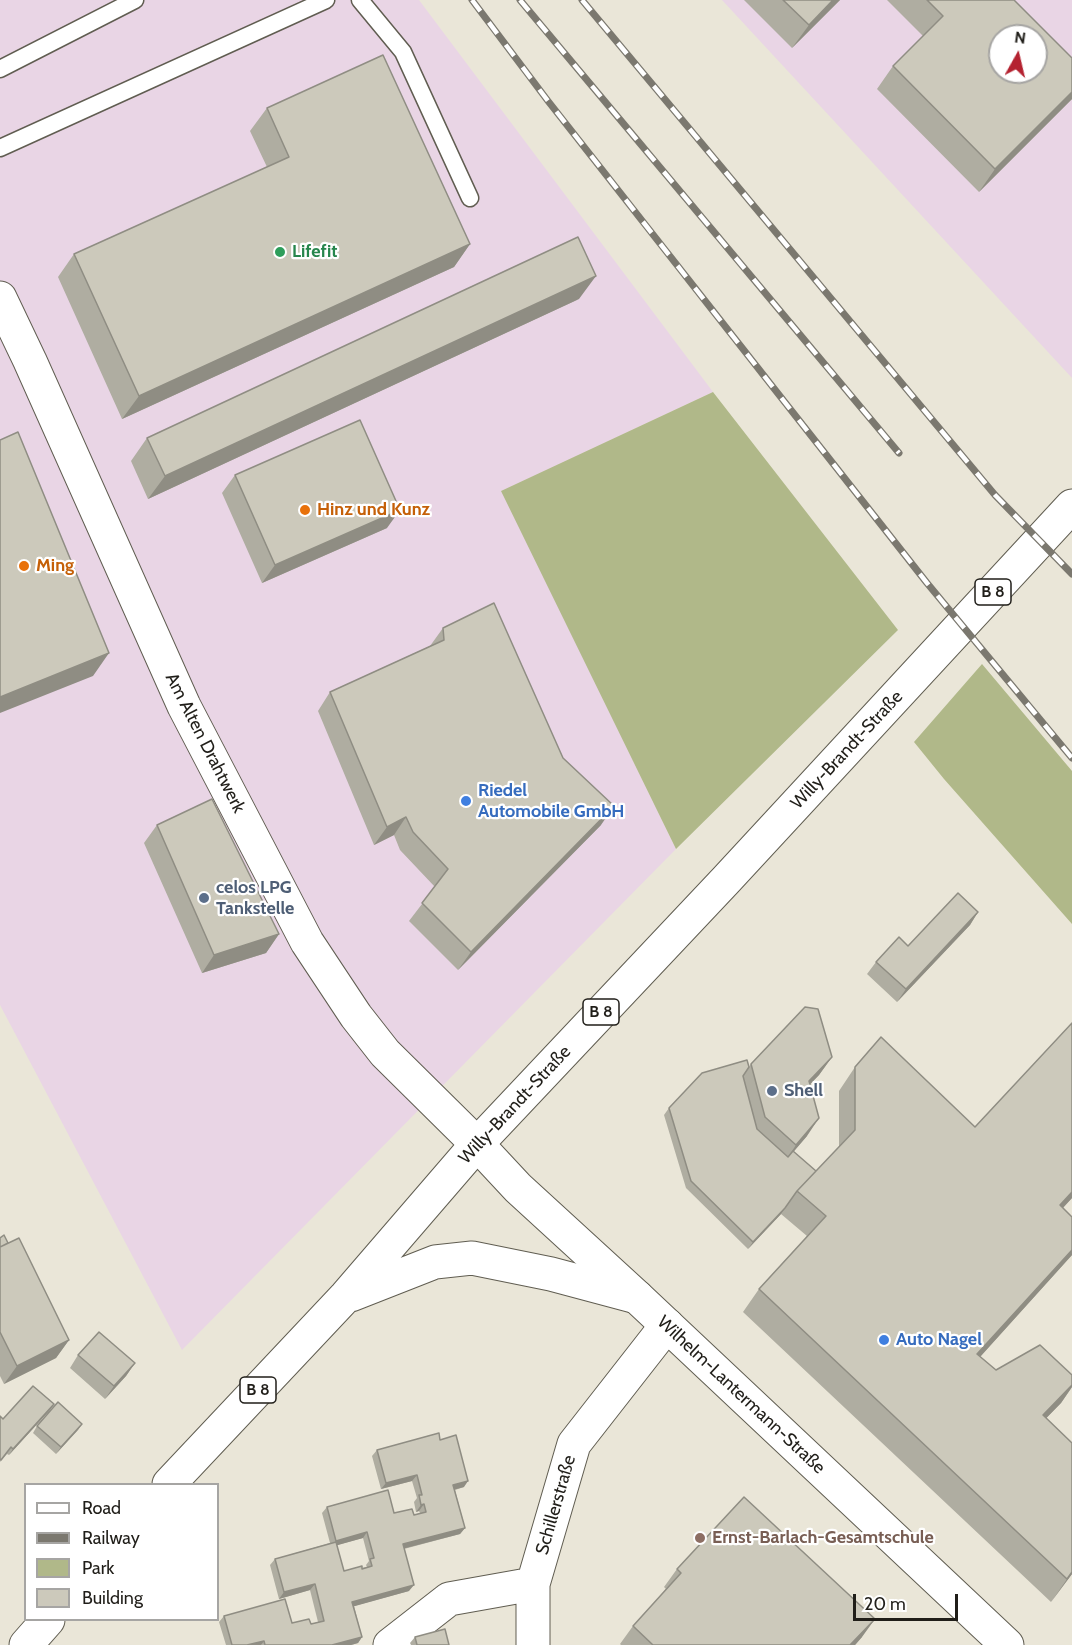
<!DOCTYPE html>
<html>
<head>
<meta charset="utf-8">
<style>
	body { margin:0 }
	#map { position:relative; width:1072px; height:1645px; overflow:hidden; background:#eae6d8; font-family:Cabin,sans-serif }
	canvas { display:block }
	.legend { position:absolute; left:24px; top:1483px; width:195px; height:138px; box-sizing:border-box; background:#fff; border:2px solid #a6a5a3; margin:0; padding:8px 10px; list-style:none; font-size:18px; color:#201e19 }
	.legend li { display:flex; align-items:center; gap:12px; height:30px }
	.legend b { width:30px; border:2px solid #a6a5a3 }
	.north { position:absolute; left:988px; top:24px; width:60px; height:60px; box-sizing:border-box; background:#fff; border:2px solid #a6a5a3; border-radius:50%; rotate:8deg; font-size:16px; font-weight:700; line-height:24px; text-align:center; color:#201e19 }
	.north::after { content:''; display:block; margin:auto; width:21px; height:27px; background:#b42230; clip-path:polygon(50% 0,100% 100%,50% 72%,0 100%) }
	.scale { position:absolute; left:853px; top:1594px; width:105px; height:27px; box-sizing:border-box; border:3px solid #201e19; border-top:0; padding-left:8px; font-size:18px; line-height:21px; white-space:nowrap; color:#201e19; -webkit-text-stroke:4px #fff; paint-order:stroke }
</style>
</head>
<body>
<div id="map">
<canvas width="1072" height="1645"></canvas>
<ul class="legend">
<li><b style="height:8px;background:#fff"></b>Road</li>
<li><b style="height:8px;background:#7b786f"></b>Railway</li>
<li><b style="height:16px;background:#b0b889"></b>Park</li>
<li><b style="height:16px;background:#ccc9bb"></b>Building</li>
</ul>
<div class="north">N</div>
<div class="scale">20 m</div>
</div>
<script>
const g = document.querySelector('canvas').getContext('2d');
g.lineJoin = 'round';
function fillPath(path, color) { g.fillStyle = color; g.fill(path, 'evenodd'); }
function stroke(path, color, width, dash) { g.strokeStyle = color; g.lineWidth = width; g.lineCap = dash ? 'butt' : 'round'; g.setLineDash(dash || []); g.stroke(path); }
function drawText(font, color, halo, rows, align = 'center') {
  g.font = font + ' Cabin,sans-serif'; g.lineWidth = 4.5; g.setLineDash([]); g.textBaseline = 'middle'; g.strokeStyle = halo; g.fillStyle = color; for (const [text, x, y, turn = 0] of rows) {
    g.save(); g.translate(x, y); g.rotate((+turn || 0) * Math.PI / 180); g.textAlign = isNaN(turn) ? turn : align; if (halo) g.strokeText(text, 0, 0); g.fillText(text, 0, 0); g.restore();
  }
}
fillPath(new Path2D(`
	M0 0H419L713 392 502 491 676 849 182 1350 0 1005Z
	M722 0H1072V378ZM1000 36H1036V72H1000Z`), '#e9d5e5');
fillPath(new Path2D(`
	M713 392 898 630 676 849 501 491Z
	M982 664 1072 771V924L944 779 914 742Z`), '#b0b889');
const lane = new Path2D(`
	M360 0 403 52 470 198
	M0 69 135 0
	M0 148 326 0`);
const street = new Path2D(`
	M0 298 30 361 184 706 307 942 356 1016 385 1053 477 1144
	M390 1645 449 1599 533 1584
	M533 1645V1584L574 1444 667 1325`);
const secondary = new Path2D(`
	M477 1144 518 1188 637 1297 1007 1645`);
const primary = new Path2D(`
	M351 1295 435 1262 472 1258 551 1274 637 1297
	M169 1484 346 1296 477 1144 726 880 1072 506
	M26 1645 48 1620`);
stroke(lane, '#605d51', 19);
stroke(street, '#605d51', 35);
stroke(secondary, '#605d51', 35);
stroke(primary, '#605d51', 35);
stroke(lane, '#fff', 16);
stroke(street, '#fff', 33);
stroke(secondary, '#fff', 33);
stroke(primary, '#fff', 33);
const rail = new Path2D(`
	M472 0 548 101 927 583 1072 758
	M520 0 899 453
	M582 0 995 495 1072 574`);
stroke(rail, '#7b786f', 7);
stroke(rail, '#fff', 4.5, [14]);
fillPath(new Path2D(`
	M744 0H840L792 48Z
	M887 0H1014L1072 58V99L979 192 877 89 893 66 923 36Z
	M267 108 470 244 454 267 122 419 58 277 74 254 267 167 250 131Z
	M579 299 148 499 131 461 147 438Z
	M235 475 387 528 262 583 222 493Z
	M443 628 563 758 601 825 458 970 409 921 435 887 400 850 394 835 374 845 318 711 330 692 430 646Z
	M157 825 279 934 266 953 202 973 144 843Z
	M978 912 970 925 897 1002 867 974 876 962Z
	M1072 1023V1198L1063 1208 1072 1217V1255L980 1357 996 1370 1072 1375V1387L1061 1403 1046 1418 1072 1443V1574L1051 1602 743 1312 759 1289 807 1236 781 1214 748 1249 686 1188 664 1115 669 1108 749 1067 751 1064 832 1057 819 1075 810 1084 807 1136 793 1152 816 1171 839 1147V1091L855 1067 975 1127Z
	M0 1238 8 1243 69 1340 56 1358 4 1384 0 1376Z
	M78 1355 135 1363 126 1376 105 1399 70 1368Z
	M54 1404 50 1410 9 1455 7 1454 0 1462V1416L3 1419Z
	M82 1424 56 1454 33 1433 37 1426Z
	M440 1440 464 1487 455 1490 465 1528 460 1534 404 1549 409 1591 354 1606 362 1637 358 1643 351 1645H226L219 1622 224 1616 292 1623 311 1624 318 1622 310 1590 279 1599 270 1565 275 1559 330 1543 322 1513 327 1507 414 1515 420 1513 419 1511 416 1512 414 1502 417 1498 412 1481 381 1489 372 1456 377 1450ZM363 1538 369 1561 366 1565 367 1567 344 1571 337 1545Z
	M677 1569 862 1637 855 1645H621L620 1644 633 1626 666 1589 664 1587Z
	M415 1637 449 1645H411L410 1643Z`), '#afada1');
fillPath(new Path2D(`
	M833 0H840L792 48 809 25Z
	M1072 92V99L979 192 995 169Z
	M470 244 454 267 122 419 139 396Z
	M596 276 579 299 148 499 165 476Z
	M400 510 387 528 262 583 275 565Z
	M109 653 93 676 0 713V697Z
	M614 806 601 825 458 970 471 952Z
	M406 817 394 835 374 845 387 827Z
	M978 912 970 925 897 1002 906 989Z
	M279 934 266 953 202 973 214 955Z
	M832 1057 819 1075 796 1099 809 1081Z
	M819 1118 807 1136 784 1163 796 1145Z
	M1072 1192V1198L1044 1228 1060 1205Z
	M785 1208 781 1214 748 1249 753 1242Z
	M1072 1250V1255L961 1378 977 1354Z
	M69 1340 56 1358 4 1384 17 1366Z
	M135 1363 126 1376 105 1399 114 1386Z
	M1072 1385V1387L1061 1403 1027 1438 1043 1415Z
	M54 1404 50 1410 9 1455 13 1449Z
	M82 1424 78 1430 56 1454 61 1447Z
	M417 1475 412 1481 381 1489 386 1483Z
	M468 1481 464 1487 449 1491 453 1485Z
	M424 1504 419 1511 416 1512 421 1505Z
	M465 1528 460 1534 398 1550 403 1544Z
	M367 1532 363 1538 331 1547 336 1541Z
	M1072 1572V1574L1051 1602Z
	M315 1584 310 1590 279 1599 284 1592Z
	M414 1585 409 1591 348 1608 352 1602Z
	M875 1619 862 1637 855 1645H850Z
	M362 1637 358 1643 351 1645H332Z
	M264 1641 261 1645H247Z`), '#8f8d83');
const building = new Path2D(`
	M783 0H833L809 25Z
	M927 0H1014L1072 58V92L995 169 893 66 943 16ZM1000 36H1036V72H1000Z
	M383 55 470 244 139 396 74 254 289 157 267 108Z
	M578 237 596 276 165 476 147 438Z
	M360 420 400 510 275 565 235 475Z
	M18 432 109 653 0 697V440Z
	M494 603 563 758 614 806 471 952 422 903 448 869 413 832 406 817 387 827 330 692 444 640 443 628Z
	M212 799 279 934 214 955 157 825Z
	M958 893 978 912 906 989 876 962 899 937 908 946Z
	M805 1007 818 1009 832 1057 809 1081 819 1118 796 1145 765 1117 751 1064Z
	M1072 1023V1192L1060 1205 1072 1217V1250L977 1354 996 1370 1040 1345 1072 1375V1385L1043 1415 1072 1443V1572L1067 1579 759 1289 826 1216 797 1191 855 1130V1067L881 1037 975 1127Z
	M747 1060 749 1067 743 1076 757 1129 788 1157 793 1151 816 1171 797 1191 785 1208 753 1242 691 1181 669 1108 702 1073Z
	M4 1235 8 1243 0 1247V1238Z
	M19 1238 69 1340 17 1366 0 1332V1247Z
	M99 1332 135 1363 114 1386 78 1355Z
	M33 1386 54 1404 13 1449 11 1447 1 1460 0 1459V1416L3 1419Z
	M58 1402 82 1424 61 1447 37 1426Z
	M439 1433 440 1440 456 1435 468 1481 453 1485 465 1528 403 1544 414 1585 352 1602 362 1637 332 1645H265L264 1641 247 1645H232L224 1616 285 1599 292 1623 309 1619 311 1624 324 1621 315 1584 284 1592 275 1559 336 1542 344 1571 362 1566V1569L372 1566 370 1559 374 1558 367 1532 336 1541 327 1507 388 1490 394 1513 412 1509 414 1515 426 1512 424 1504 421 1505 419 1495H422L417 1475 386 1483 377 1450Z
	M744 1497 875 1619 850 1645H653L633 1626 681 1573 677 1569Z
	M445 1629 449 1645H417L415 1637Z`);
fillPath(building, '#ccc9bb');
stroke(building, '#8f8d83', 1.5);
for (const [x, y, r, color] of [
	[280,252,6,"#2e9e5b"],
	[305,510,6,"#e8710a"],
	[24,566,6,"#e8710a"],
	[466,801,6,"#3f7fe0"],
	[204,898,6,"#5c6f8a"],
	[772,1091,6,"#5c6f8a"],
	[884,1340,6,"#3f7fe0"],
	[700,1538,6,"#8d6e63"]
]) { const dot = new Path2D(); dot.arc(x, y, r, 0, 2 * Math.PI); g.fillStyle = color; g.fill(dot); stroke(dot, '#fff', 2); }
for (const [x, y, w] of [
	[993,592,36],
	[601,1012,36],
	[258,1390,36]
]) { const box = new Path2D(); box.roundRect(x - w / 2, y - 13, w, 26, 4.5); g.fillStyle = '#fff'; g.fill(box); stroke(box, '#201e19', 1.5); }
drawText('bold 16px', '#201e19', null, [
	["B 8",993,592],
	["B 8",601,1012],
	["B 8",258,1390]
]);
drawText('bold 18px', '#27864d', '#fff', [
	["Lifefit",292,252]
], 'left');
drawText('bold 18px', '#c56008', '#fff', [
	["Hinz und Kunz",317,510],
	["Ming",36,566]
], 'left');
drawText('18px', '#201e19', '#fff', [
	["Am Alten Drahtwerk",205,743,63],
	["Willy-Brandt-Straße",847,750,-47],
	["Willy-Brandt-Straße",515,1105,-47],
	["Wilhelm-Lantermann-Straße",741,1395,43],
	["Schillerstraße",556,1505,-74]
]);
drawText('bold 18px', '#366cbe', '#fff', [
	["Riedel",478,791],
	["Automobile GmbH",478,812],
	["Auto Nagel",896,1340]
], 'left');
drawText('bold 18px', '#4e5e75', '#fff', [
	["celos LPG",216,888],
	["Tankstelle",216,909],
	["Shell",784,1091]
], 'left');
drawText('bold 18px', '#785e54', '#fff', [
	["Ernst-Barlach-Gesamtschule",712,1538]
], 'left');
</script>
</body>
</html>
